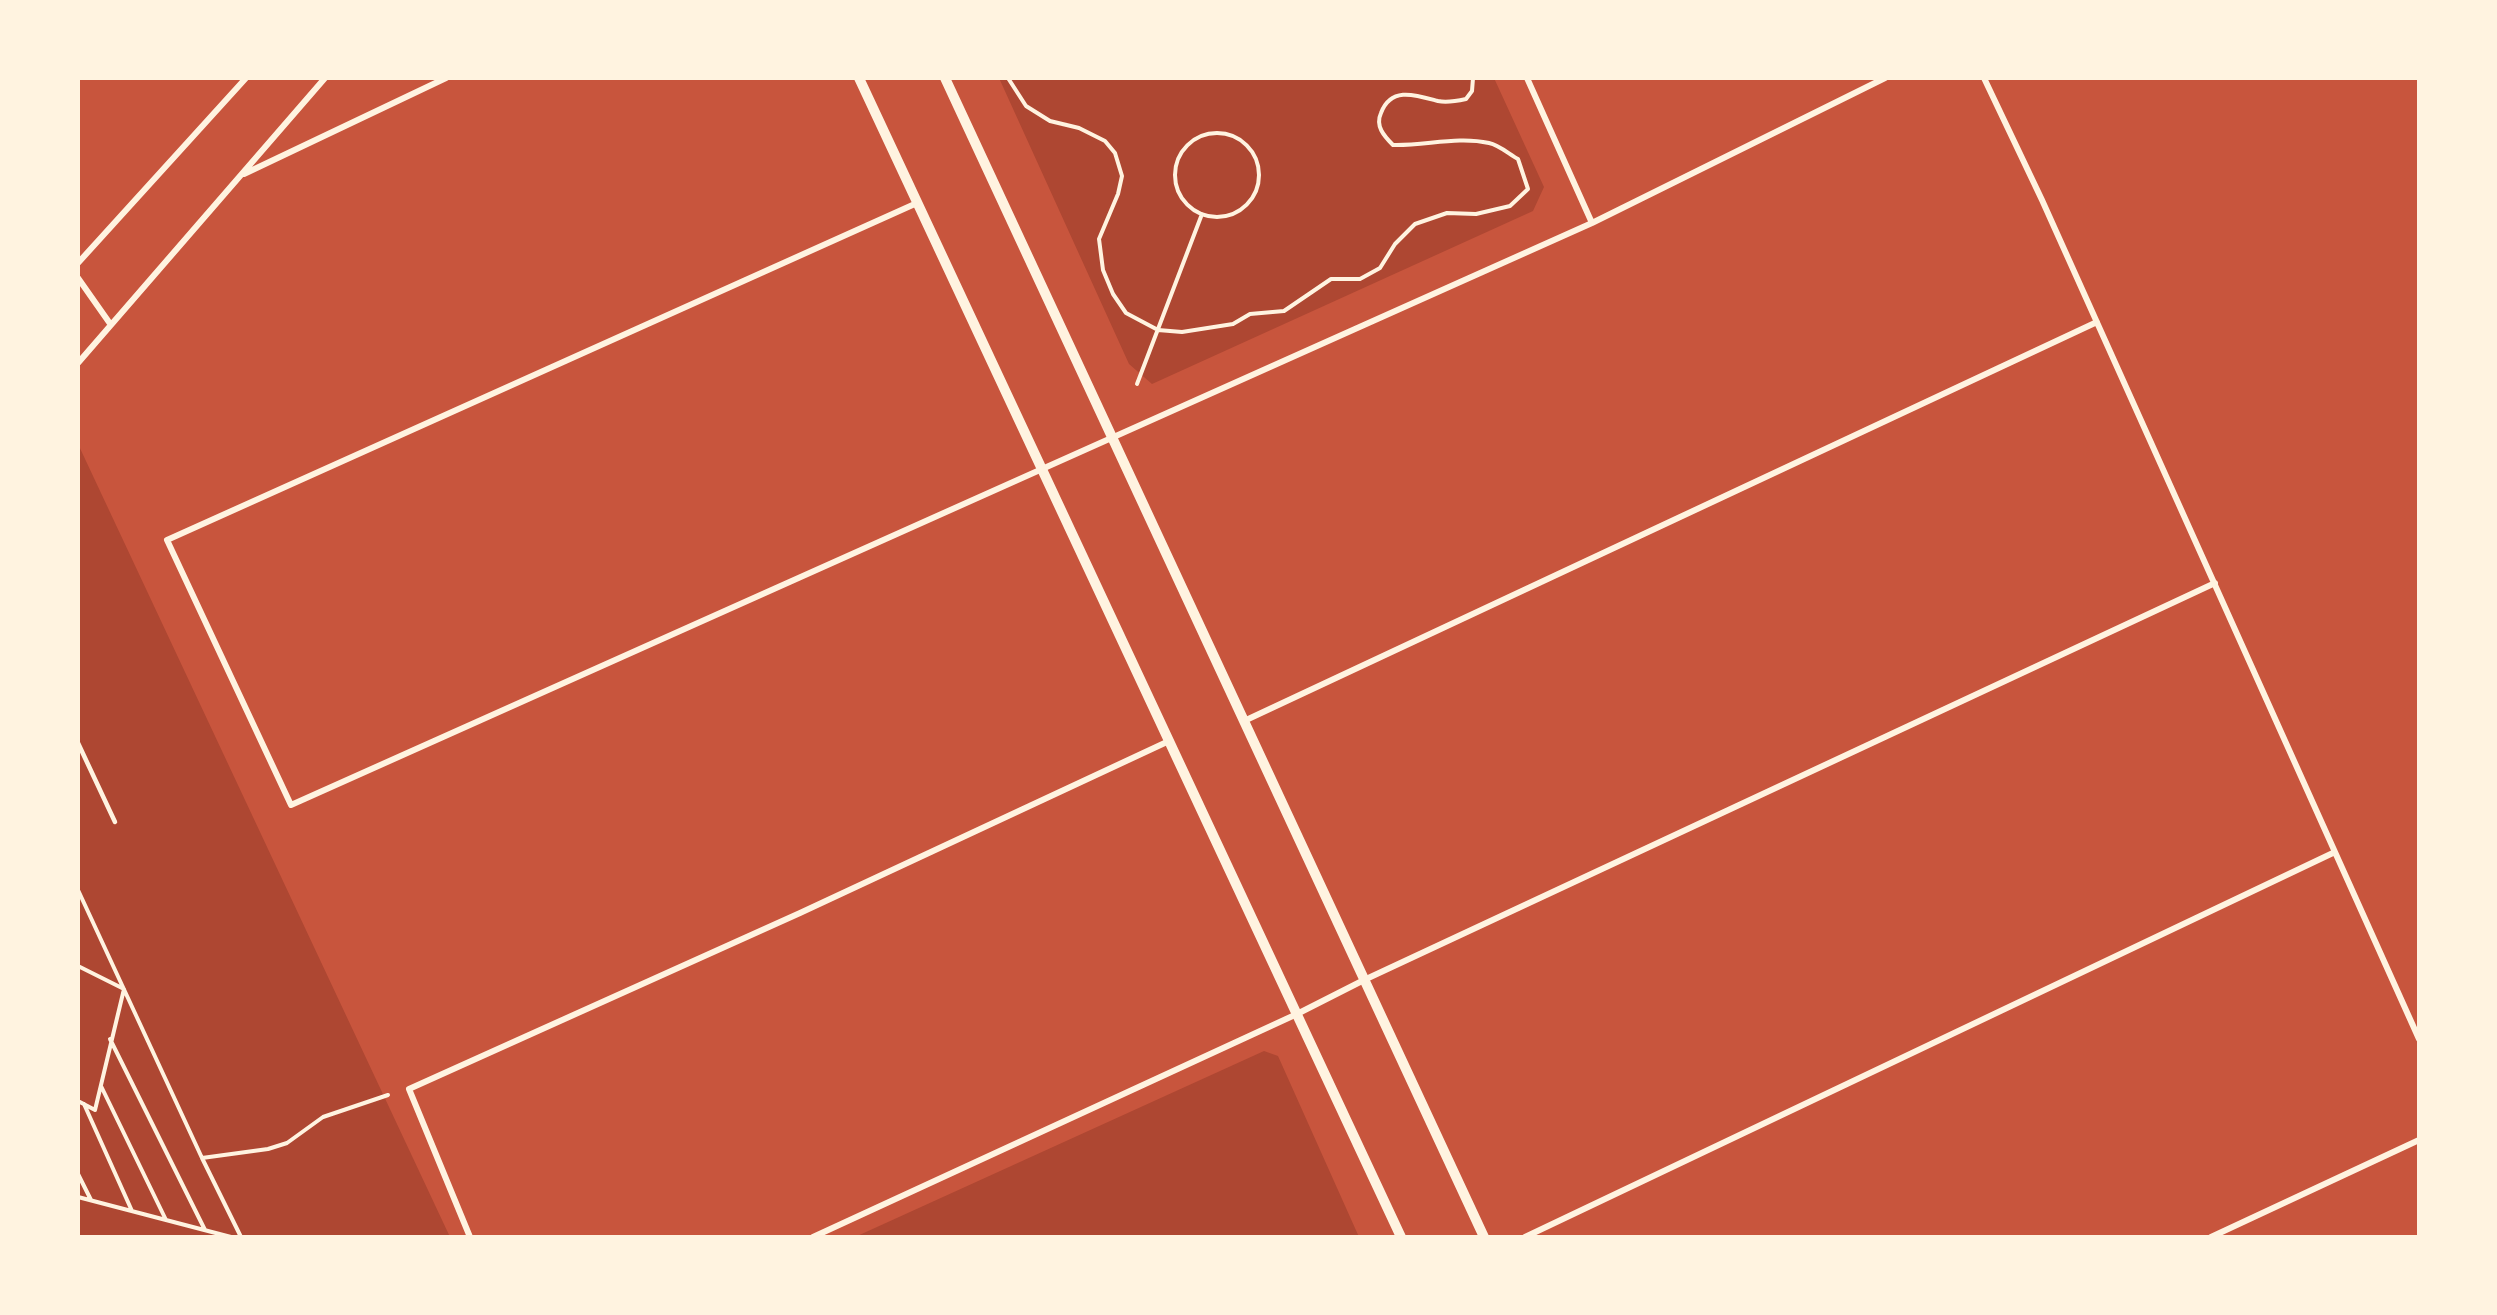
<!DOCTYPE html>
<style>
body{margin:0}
#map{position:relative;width:2497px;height:1315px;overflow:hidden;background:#c8553d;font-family:"Roboto Condensed",sans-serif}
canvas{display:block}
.frame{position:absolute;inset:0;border:80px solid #fff3e0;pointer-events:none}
</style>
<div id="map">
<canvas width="2497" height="1315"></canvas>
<div class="frame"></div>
</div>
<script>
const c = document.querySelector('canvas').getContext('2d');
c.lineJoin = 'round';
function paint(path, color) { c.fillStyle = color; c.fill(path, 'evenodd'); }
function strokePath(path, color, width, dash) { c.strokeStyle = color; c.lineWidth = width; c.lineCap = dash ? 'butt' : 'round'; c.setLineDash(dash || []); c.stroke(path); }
paint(new Path2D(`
 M999,78H1494L1544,187L1533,211L1152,384L1129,364Z
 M78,444L450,1237H78Z
 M1264,1051L1278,1056L1359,1237H855Z`), '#ae4732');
strokePath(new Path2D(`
 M1008,78L1026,106L1050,121L1079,128L1105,141L1115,153L1122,176L1118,194L1099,239L1103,270L1113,294L1126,313L1158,330L1182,332L1233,324L1250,314L1284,311L1331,279H1360L1380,268L1395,244L1415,224L1447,213L1476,214L1510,206L1528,189L1518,159C1509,154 1499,145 1489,143C1457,136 1425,146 1393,145C1384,136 1375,126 1381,113C1391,86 1416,95 1438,101C1447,103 1457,101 1466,99L1472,91L1473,78
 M1175 175a42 42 0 1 1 84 0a42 42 0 1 1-84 0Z
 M1137,384L1202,214
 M78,890L202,1158L241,1237
 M78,966L124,989L95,1110L78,1101
 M110,1039L205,1230
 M101,1086L166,1220
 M84,1104L132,1211
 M202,1158L268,1149L287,1143L323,1117L388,1095
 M78,1174L91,1200
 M78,1197L231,1237`), '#fff3e0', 4);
strokePath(new Path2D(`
 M78,743L115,822`), '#fff3e0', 4.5);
strokePath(new Path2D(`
 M1527,78L1592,223
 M1984,78L2042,200L2419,1039
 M244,174L446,78
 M917,203L167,540L291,805L1592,223L1885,78
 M78,263L246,78
 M78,278L111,325
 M78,363L325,78
 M1244,721L2097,322
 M470,1237L409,1089L800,913L1169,741
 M813,1237L1297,1014L1364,980L2215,583
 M1525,1237L2335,852
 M2211,1237L2419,1140`), '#fff3e0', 6);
strokePath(new Path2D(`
 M859,78L1401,1237
 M945,78L1484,1237`), '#fff3e0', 10);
</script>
